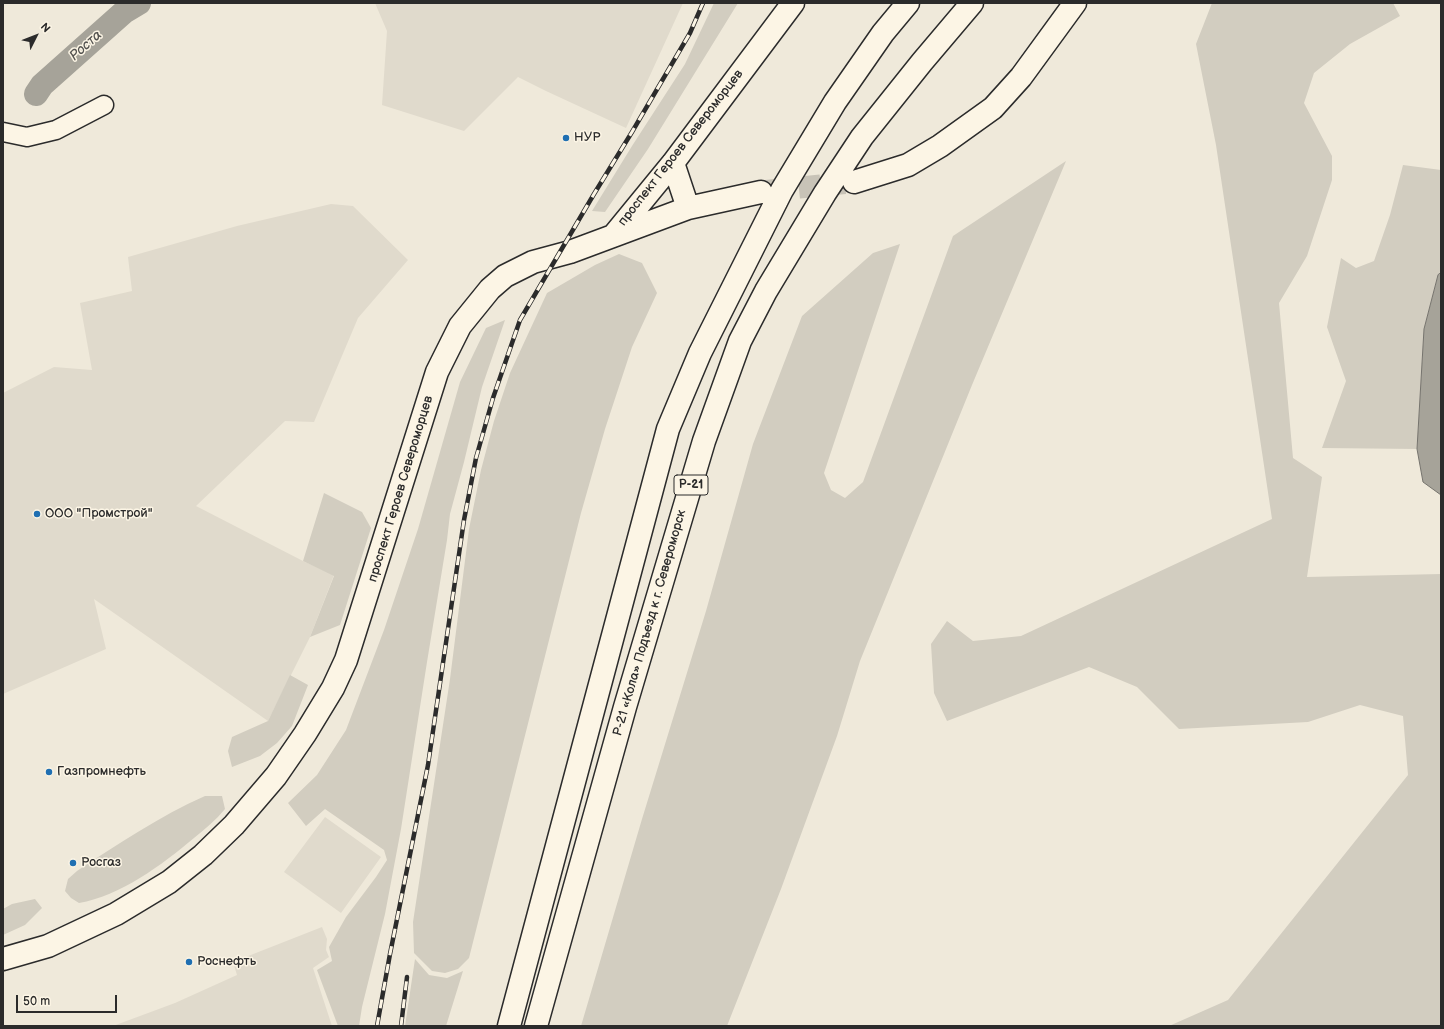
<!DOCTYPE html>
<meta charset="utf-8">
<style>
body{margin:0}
#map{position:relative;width:1444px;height:1029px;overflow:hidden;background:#efe9da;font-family:"Balsamiq Sans",sans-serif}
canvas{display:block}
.frame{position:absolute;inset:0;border:4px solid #2b2b2b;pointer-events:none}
.north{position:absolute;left:16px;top:16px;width:40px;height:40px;-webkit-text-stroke:3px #fcf5e5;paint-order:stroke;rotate:48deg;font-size:11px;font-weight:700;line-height:16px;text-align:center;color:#2b2b2b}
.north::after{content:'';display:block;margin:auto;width:14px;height:18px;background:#2b2b2b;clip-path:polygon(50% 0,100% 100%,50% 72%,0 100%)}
.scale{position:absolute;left:16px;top:995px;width:101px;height:18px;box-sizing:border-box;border:2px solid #2b2b2b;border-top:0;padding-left:5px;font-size:12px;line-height:14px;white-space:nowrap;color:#2b2b2b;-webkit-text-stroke:3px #fcf5e5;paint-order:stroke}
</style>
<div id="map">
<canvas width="1444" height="1029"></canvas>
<div class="frame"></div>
<div class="north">N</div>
<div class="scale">50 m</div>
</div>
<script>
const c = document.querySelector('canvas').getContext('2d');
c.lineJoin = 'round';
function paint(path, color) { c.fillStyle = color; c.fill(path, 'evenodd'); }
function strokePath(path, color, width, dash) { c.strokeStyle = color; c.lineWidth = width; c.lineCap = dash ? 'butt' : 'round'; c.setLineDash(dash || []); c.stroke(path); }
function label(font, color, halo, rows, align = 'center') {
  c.font = font + ' "Balsamiq Sans",sans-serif'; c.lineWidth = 3; c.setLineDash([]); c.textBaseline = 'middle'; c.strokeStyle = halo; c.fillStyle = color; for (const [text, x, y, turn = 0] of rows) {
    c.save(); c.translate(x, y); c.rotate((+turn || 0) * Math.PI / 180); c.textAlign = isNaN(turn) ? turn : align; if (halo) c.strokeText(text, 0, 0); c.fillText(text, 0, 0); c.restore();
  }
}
paint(new Path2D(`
 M375,3H683L626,128L546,91L518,77L464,131L382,105L387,31Z
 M331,204L353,206L408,260L358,318L314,422L285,421L196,506L303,561L334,575L310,637L268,721L94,599L106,649L3,694V393L54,367L92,370L80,303L132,291L128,257L237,226Z
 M325,817L381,857L341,913L284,872Z
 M322,927L327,939L326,950L329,957L313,968L332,1026H113L175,1003L237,975L233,962Z`), '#e0dacc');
paint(new Path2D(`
 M714,3H738L648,149L605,212L592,211L632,146L685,64Z
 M1212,3H1393L1400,16L1350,44L1314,73L1304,103L1332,156V180L1307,256L1279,303L1293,458L1322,477L1307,577L1441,574V1026H1169L1228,1000L1408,775L1403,716L1360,705L1308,722L1179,729L1137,687L1089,667L947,721L934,693L931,644L947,621L973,641L1021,636L1272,519L1216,145L1196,44Z
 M1066,161L972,385L860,661L837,736L781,889L727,1026H581L642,819L706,611L753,444L802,316L873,253L900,244L824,473L831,490L845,498L863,482L953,236Z
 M1403,165L1441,170V273L1438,275L1424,329L1417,449L1322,448L1346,381L1327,327L1341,258L1356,268L1374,261L1390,215Z
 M619,254L642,263L657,293L632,347L605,429L581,513L469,958L458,969L445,973L432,971L414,953L413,922L450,679L469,529L481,470L494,421L510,373L547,293L595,265Z
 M505,320L482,387L464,462L450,514L447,540L427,662L401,829L385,914L362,1007L359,1026H338L317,970L332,961L329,947L346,917L376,877L387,860L384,850L325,809L306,826L288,803L317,775L346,730L384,630L418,529L460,382L486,328Z
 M324,493L362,512L371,528L340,625L310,637L334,576L303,561Z
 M290,675L308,685L292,726L277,743L260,756L232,767L228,751L232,737L268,721Z
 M205,796H222L225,809C216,820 205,829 194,838C162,865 120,896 79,903L71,898L65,891L68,879L77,871C118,844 160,816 205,796Z
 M35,899L42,908L25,925L3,935V909L12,904Z
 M415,959L429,975L447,978L463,971L446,1026H405Z`), '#d2cdc0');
const water = new Path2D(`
 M1441,273V495L1423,482L1417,449L1424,329L1438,275Z`);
paint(water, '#a6a399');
strokePath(water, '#75736d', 1);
strokePath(new Path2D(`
 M36,94L42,85L124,12L139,3`), '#a6a399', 24);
strokePath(new Path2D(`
 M766,191L845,183`), '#c8c3b7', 22, [22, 11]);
const minor = new Path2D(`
 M3,132L27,137L56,130L104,105`);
const major = new Path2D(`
 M673,163L688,208
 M854,182L908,165L940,146L993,108L1021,77L1075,3
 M614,235L673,163L793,3
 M3,959L48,946L116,914L169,882L203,855L234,825L276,776L305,734L333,688L346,660L437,372L460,326L490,289L505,276L533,262L570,252L688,208L761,192
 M509,1026L668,429L700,353L782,190L835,102L883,33L908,3
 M536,1026L625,707L704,441L740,341L766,291L825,193L862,137L922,62L972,3`);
strokePath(minor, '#2b2b2b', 21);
strokePath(major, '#2b2b2b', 25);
strokePath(minor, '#fcf5e5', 18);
strokePath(major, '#fcf5e5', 22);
const rail = new Path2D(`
 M377,1026L390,954L428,765L464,520L476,458L493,398L520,320L594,194L632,132L690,33L703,3
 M401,1026L407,977`);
strokePath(rail, '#2b2b2b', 4.5);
strokePath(rail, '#fcf5e5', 3, [9]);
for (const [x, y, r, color] of [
 [566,138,4,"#1f6fb2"],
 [37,514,4,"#1f6fb2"],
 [49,772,4,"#1f6fb2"],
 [73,863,4,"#1f6fb2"],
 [189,962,4,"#1f6fb2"]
]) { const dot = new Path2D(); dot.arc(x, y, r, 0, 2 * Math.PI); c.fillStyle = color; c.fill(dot); strokePath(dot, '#fcf5e5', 1.5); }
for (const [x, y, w] of [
 [691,485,34]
]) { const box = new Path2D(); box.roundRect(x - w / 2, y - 10, w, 20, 3); c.fillStyle = '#fcf5e5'; c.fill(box); strokePath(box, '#2b2b2b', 1); }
label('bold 12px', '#2b2b2b', null, [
 ["Р-21",691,485]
]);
label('13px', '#2b2b2b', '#fcf5e5', [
 ["НУР",574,138],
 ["ООО \"Промстрой\"",45,514],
 ["Газпромнефть",57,772],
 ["Росгаз",81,863],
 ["Роснефть",197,962]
], 'left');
label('13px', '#2b2b2b', '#fcf5e5', [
 ["проспект Героев Североморцев",681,148,-52],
 ["проспект Героев Североморцев",401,489,-73],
 ["Р-21 «Кола» Подъезд к г. Североморск",650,623,-74]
]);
label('italic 14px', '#565552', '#fcf5e5', [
 ["Роста",86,46,-42]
]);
</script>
